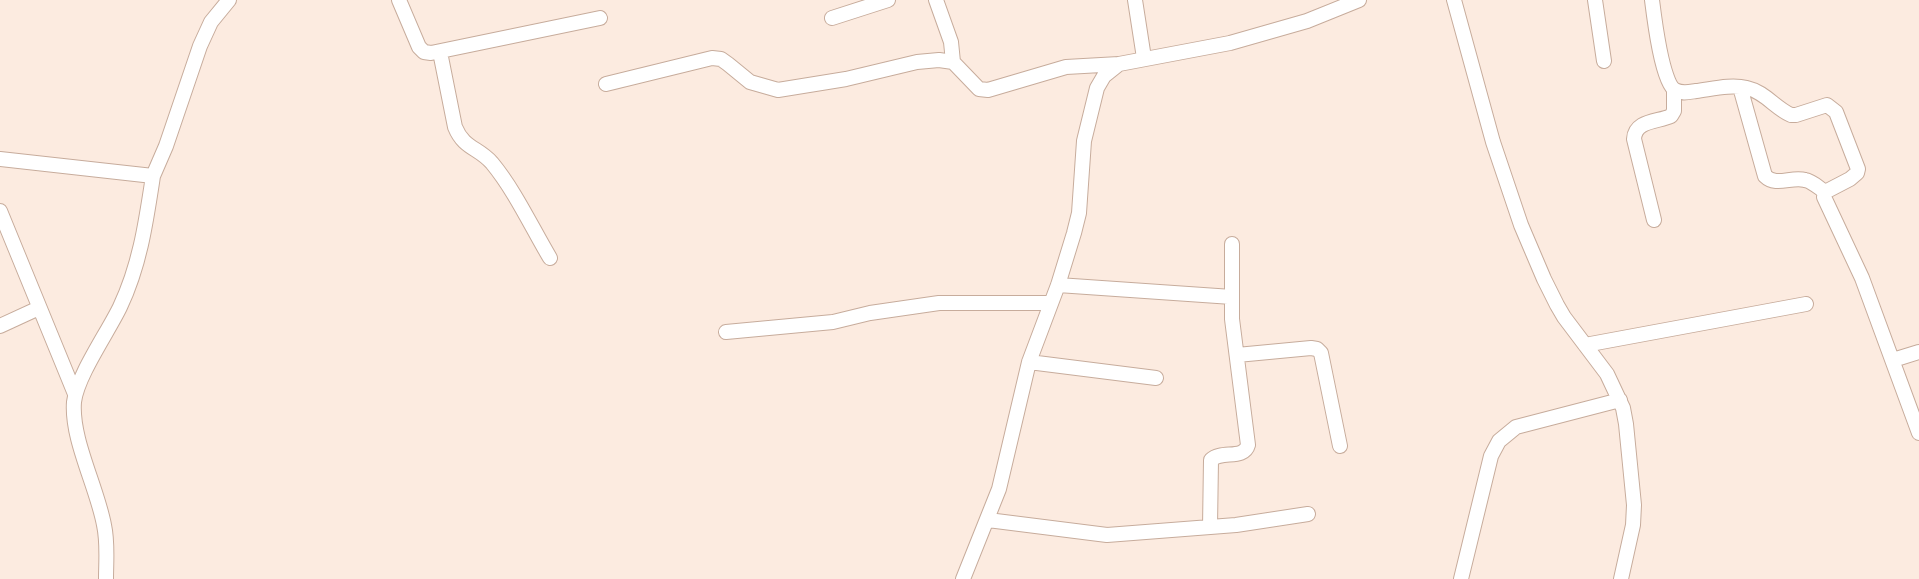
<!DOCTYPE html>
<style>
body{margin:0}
canvas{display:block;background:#fcebe0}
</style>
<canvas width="1919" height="579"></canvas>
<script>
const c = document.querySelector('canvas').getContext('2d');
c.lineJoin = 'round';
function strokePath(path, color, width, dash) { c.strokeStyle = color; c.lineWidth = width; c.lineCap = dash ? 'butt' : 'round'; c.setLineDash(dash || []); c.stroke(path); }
const minor = new Path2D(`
 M399,0L419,47L424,52L431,53L600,18
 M936,0L951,42L953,62
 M1135,0L1144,58
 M1454,0L1493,142L1521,225L1544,279L1557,305L1564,317L1607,374L1623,408L1626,424L1634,505L1633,525L1621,579
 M1595,0L1604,61
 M1652,0C1654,16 1662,83 1675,90C1682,94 1689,92 1696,91C1712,89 1731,84 1747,88C1765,92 1775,108 1791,115H1796L1827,105L1836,112L1858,169L1857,173L1850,179L1825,192L1824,197L1862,278L1919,433
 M832,18L888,0
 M440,52L455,127C464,149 478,147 492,163C515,191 531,226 550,258
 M606,84L712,58L721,59L728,64L750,82L778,90L846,79L917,62L939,60L953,62L979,89L988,90L1066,67L1119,64
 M1740,87L1765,176C1776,187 1792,176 1805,180C1812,181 1819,188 1825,192
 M0,159L153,176L166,146L200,46L211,22L229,0
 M0,211L75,394
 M1654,220L1634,139C1635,120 1658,122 1671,116L1674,111V90
 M1058,285L1232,297
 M0,326L39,308
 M726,332L833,322L870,313L939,303H1051
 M1585,345L1806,304
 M1237,355L1311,348L1317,349L1321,353L1340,446
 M1893,360L1919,352
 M1029,362L1156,378
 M988,520L1107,535L1236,525L1308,514
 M1210,527L1211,460C1221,450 1244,460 1248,445L1232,319V244
 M106,579C106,561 108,543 104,525C97,487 71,439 74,402C77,376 108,332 120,307C140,265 146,222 153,176
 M963,579L999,489L1029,362L1058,285L1074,233L1079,213L1084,141L1097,88L1104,76L1119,64L1230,43L1307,21L1359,0
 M1461,579L1491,456L1499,441L1516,427L1620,400`);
strokePath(minor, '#c7ac9c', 16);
strokePath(minor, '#fff', 14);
</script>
